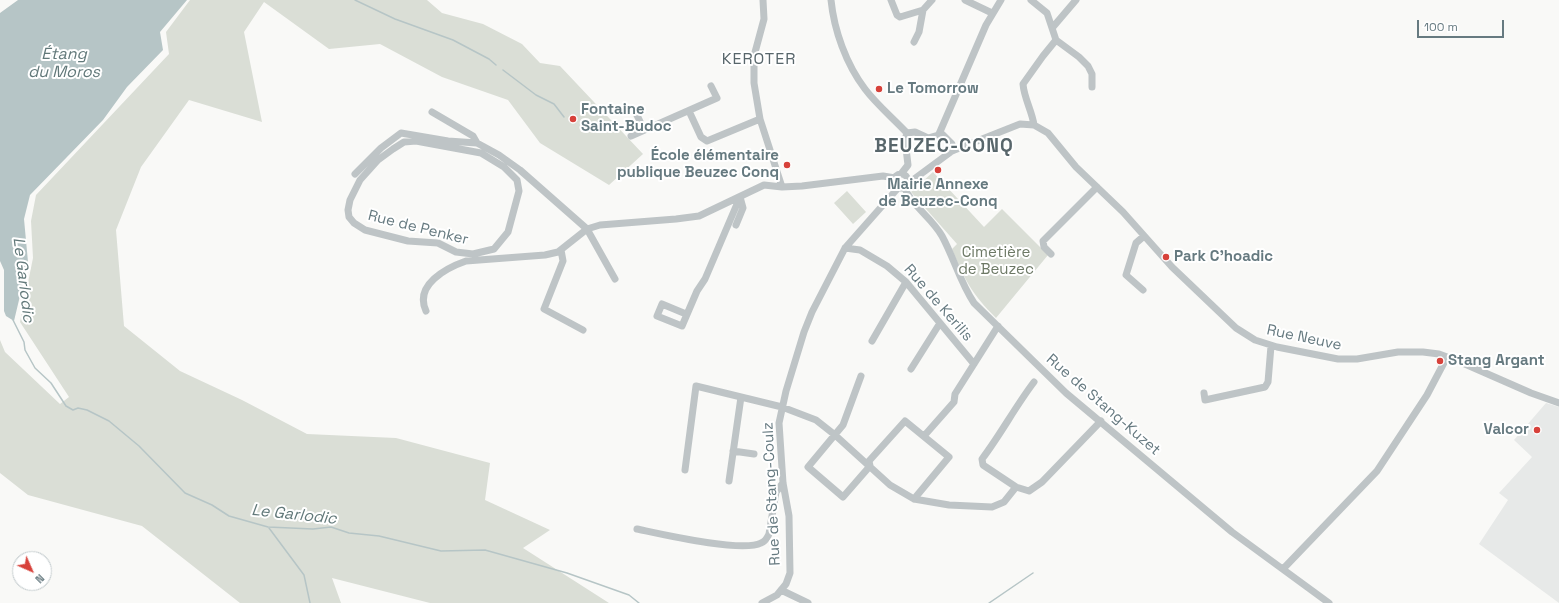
<!DOCTYPE html>
<meta charset="utf-8">
<style>
body{margin:0}
#map{position:relative;width:1559px;height:603px;overflow:hidden;background:#f9f9f7;font-family:"Space Grotesk",sans-serif}
canvas{display:block}
.north{position:absolute;left:12px;top:551px;width:40px;height:40px;box-sizing:border-box;background:#fff;border:1px solid #c2cacc;border-radius:50%;rotate:135deg;font-size:11px;font-weight:700;line-height:16px;text-align:center;color:#667a80}
.north::after{content:'';display:block;margin:auto;width:14px;height:18px;background:#d7413a;clip-path:polygon(50% 0,100% 100%,50% 72%,0 100%)}
.scale{position:absolute;left:1417px;top:20px;width:87px;height:18px;box-sizing:border-box;border:2px solid #667a80;border-top:0;padding-left:5px;font-size:12px;line-height:14px;white-space:nowrap;color:#667a80;-webkit-text-stroke:3px #fff;paint-order:stroke}
</style>
<div id="map">
<canvas width="1559" height="603"></canvas>
<div class="north">N</div>
<div class="scale">100 m</div>
</div>
<script>
const c = document.querySelector('canvas').getContext('2d');
c.lineJoin = 'round';
function paint(path, color) { c.fillStyle = color; c.fill(path, 'evenodd'); }
function strokePath(path, color, width, dash) { c.strokeStyle = color; c.lineWidth = width; c.lineCap = dash ? 'butt' : 'round'; c.setLineDash(dash || []); c.stroke(path); }
function label(font, color, halo, rows, align = 'center') {
  c.font = font + ' "Space Grotesk",sans-serif'; c.lineWidth = 4; c.setLineDash([]); c.textBaseline = 'middle'; c.strokeStyle = halo; c.fillStyle = color; for (const [text, x, y, turn = 0] of rows) {
    c.save(); c.translate(x, y); c.rotate((+turn || 0) * Math.PI / 180); c.textAlign = isNaN(turn) ? turn : align; if (halo) c.strokeText(text, 0, 0); c.fillText(text, 0, 0); c.restore();
  }
}
paint(new Path2D(`
 M1546,403L1559,407V603L1479,544L1508,500L1499,493L1532,457L1514,440Z`), '#e7e9e8');
paint(new Path2D(`
 M190,0H427L442,13L483,24L522,44L540,63L560,66L643,154L609,185L540,143L508,100L442,77L380,44L329,49L264,2L244,32L262,122L189,100L141,167L116,230L124,326L180,371L242,400L307,434L396,438L490,463L485,500L550,530L523,548L609,603H430L332,578L341,603H240L142,526L28,495L0,473V340L5,352L60,404L69,397L20,322L33,258L31,221L36,195L169,54L166,32Z
 M933,172L984,227L1002,209L1048,255L996,318C972,294 965,281 952,249L957,244L911,192Z
 M847,191L866,212L853,224L834,203Z`), '#daded6');
paint(new Path2D(`
 M18,0H187L160,32L163,50L127,87L103,120L30,195L24,219L28,262L14,321L6,316L4,311V270L0,261V13Z`), '#b6c5c6');
strokePath(new Path2D(`
 M355,0L395,19L453,40L489,59L496,65
 M503,70L536,95L554,104L564,117
 M13,320L24,342L25,350L35,368L51,383L66,406L73,410L78,408L87,410L109,421L139,446L185,493L212,505L229,516L268,527L313,529L331,527L349,533L379,536L441,551L485,550L567,573L629,595L639,603
 M269,528L304,575L310,603
 M989,603L1033,573`), '#b6c5c6', 1.5);
strokePath(new Path2D(`
 M763,0L764,19L754,56V83L760,119L782,187
 M831,0C834,30 846,64 865,89C877,105 893,118 907,133
 M891,0L897,15L900,17L923,10L932,0
 M965,0L992,13
 M1031,0L1047,13L1056,40L1079,57L1088,66L1092,74V87
 M1053,27L1076,0
 M914,42L919,32L923,10
 M635,111L644,130
 M689,111L701,137L707,141L760,119
 M432,112L473,136L477,143
 M1034,125C1032,111 1024,98 1023,84L1043,56L1056,40
 M907,133L915,132L928,138L942,134L952,144V151
 M939,134L986,25L1001,0
 M631,136L717,98L711,86
 M416,141L481,153L504,167L517,180L519,191L508,232L494,249L473,254L456,252L438,243L408,241L365,230L354,223L349,217L348,210L350,200L360,180L378,160L393,149L404,142Z
 M355,174L381,148L401,133L448,141L477,143L499,155L520,170L587,229L615,279
 M901,174L908,165L905,140L907,133
 M894 181a7 7 0 1 1 14 0a7 7 0 1 1-14 0Z
 M906,185L952,151L1020,124L1034,125L1048,133L1076,167L1123,212L1172,267L1236,328L1255,340L1277,347L1338,359H1357L1398,352H1423L1439,354L1458,361L1531,393L1559,403
 M904,187C912,206 932,218 942,236C954,258 960,282 974,303L1066,393L1232,532L1329,603
 M736,225L743,208L740,197
 M845,248L860,250L887,266L906,282L974,364
 M561,250L563,261L544,309L583,330
 M1051,254L1044,247L1043,241L1097,187
 M1143,290L1126,275L1136,243L1144,236
 M426,311C414,285 446,268 466,261L545,255L558,252L587,229L600,225L676,219L699,216L764,185L782,187L802,186L883,176L895,178
 M686,314L662,304L657,316L682,326L697,291L705,279L740,197
 M872,341L906,282
 M911,369L940,323
 M861,376L843,425L808,467L843,497L870,466L869,461L905,421L949,457L914,499
 M1034,382C1015,407 1001,434 982,459L983,465L1016,487L1029,491L1042,482L1101,421
 M1204,393L1205,400L1265,387L1268,382L1271,346
 M924,436L954,402L955,394L998,326
 M733,451L754,454
 M685,470L696,386L782,407L816,420L835,435L890,485L914,499L949,505L992,507L1004,502L1016,487
 M729,481L741,397
 M637,529C661,534 742,553 761,543C766,541 767,538 769,534L776,492L783,483
 M1283,569L1377,471L1427,395L1447,357
 M781,590L808,603
 M762,603L777,595L786,584L790,573L789,516L783,483L779,423L786,391L804,332L812,312L845,248L898,188`), '#bec4c6', 7);
for (const [x, y, r, color] of [
 [879,89,4,"#d7413a"],
 [573,119,4,"#d7413a"],
 [787,165,4,"#d7413a"],
 [938,170,4,"#d7413a"],
 [1166,257,4,"#d7413a"],
 [1440,361,4,"#d7413a"],
 [1537,430,4,"#d7413a"]
]) { const dot = new Path2D(); dot.arc(x, y, r, 0, 2 * Math.PI); c.fillStyle = color; c.fill(dot); strokePath(dot, '#fff', 1.5); }
label('bold 15px', '#667a80', '#fff', [
 ["Le Tomorrow",887,89],
 ["Fontaine",581,110],
 ["Saint-Budoc",581,127],
 ["École élémentaire",779,156,"right"],
 ["publique Beuzec Conq",779,173,"right"],
 ["Mairie Annexe",938,185,"center"],
 ["de Beuzec-Conq",938,202,"center"],
 ["Park C'hoadic",1174,257],
 ["Stang Argant",1448,361],
 ["Valcor",1529,430,"right"]
], 'left');
label('15px', '#667a80', '#fff', [
 ["Rue de Penker",418,228,14],
 ["Rue de Kerilis",938,303,49],
 ["Rue Neuve",1304,338,12],
 ["Rue de Stang-Kuzet",1103,405,41],
 ["Rue de Stang-Coulz",772,494,-93]
]);
label('15px', '#6c7865', '#fff', [
 ["Cimetière",996,253],
 ["de Beuzec",996,270]
]);
label('italic 16px', '#617879', '#fff', [
 ["Étang",64,55],
 ["du Moros",64,73],
 ["Le Garlodic",23,280,83],
 ["Le Garlodic",294,515,6]
]);
c.letterSpacing = '1px';
label('16px', '#58666b', '#fff', [
 ["KEROTER",759,60]
]);
c.letterSpacing = '0px';
c.letterSpacing = '1px';
label('bold 19px', '#58666b', '#fff', [
 ["BEUZEC-CONQ",944,147]
]);
c.letterSpacing = '0px';
</script>
